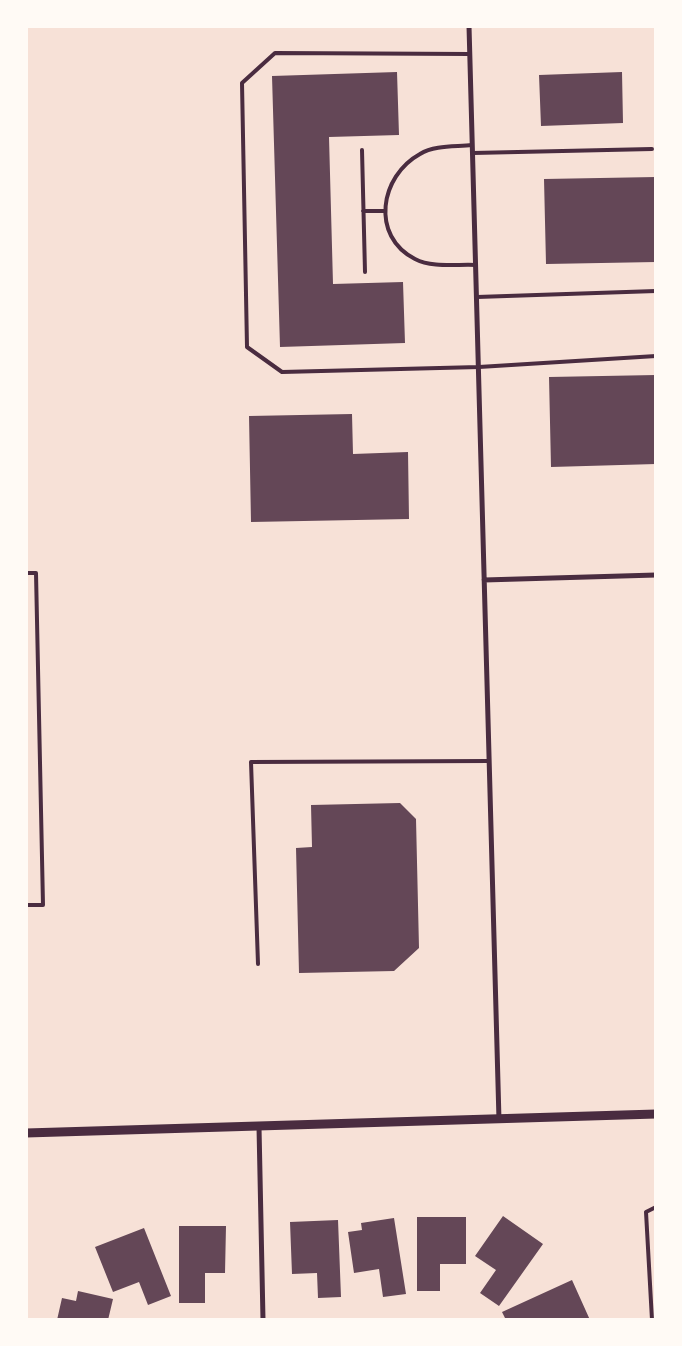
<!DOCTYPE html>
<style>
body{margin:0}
#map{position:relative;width:682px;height:1346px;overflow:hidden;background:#f7e1d7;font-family:Manrope,sans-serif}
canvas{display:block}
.frame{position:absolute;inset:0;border:28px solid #fffaf5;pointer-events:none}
</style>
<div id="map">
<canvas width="682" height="1346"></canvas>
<div class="frame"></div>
</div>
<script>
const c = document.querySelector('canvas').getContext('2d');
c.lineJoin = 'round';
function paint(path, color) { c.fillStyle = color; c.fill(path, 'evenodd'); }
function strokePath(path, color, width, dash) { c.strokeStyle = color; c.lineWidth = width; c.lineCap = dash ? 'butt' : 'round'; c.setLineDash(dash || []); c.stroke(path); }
paint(new Path2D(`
 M397,72L399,135L329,137L333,284L403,282L405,343L280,347L272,76Z
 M622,72L623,123L541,126L539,75Z
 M656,177V262L546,264L544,179Z
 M656,375V464L551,467L549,377Z
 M352,414L353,454L408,452L409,519L251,522L249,416Z
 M400,803L416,819L419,948L394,971L299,973L296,848L312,847L311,805Z
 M503,1216L543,1244L499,1306L480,1293L496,1270L475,1256Z
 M417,1217H466V1264H440V1291H417Z
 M394,1218L406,1294L383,1297L379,1269L354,1273L348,1232L362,1230L361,1223Z
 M338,1220L341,1297L318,1298L317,1273L292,1274L290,1222Z
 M179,1226H226L225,1273H205V1303H179Z
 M144,1228L171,1296L148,1305L139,1282L113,1292L95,1247Z
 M572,1280L590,1320H506L502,1312Z
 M78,1291L113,1299L108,1320H57L62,1298L76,1301Z`), '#644757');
strokePath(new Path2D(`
 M470,54L275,53L242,83L247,347L282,372L479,367L656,356
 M472,145C456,147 435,145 420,154C380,176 370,236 415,259C432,268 457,264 476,265
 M362,150L365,272
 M473,153L652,149
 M363,211H385
 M477,297L656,291
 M26,573H36L43,905H26
 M258,964L251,762L489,761
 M652,1320L646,1212L656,1207`), '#4a2c40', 4);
strokePath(new Path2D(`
 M469,26L499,1120
 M484,580L656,575
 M259,1127L263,1320`), '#4a2c40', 5);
strokePath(new Path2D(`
 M26,1133L656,1114`), '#4a2c40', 9);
</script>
